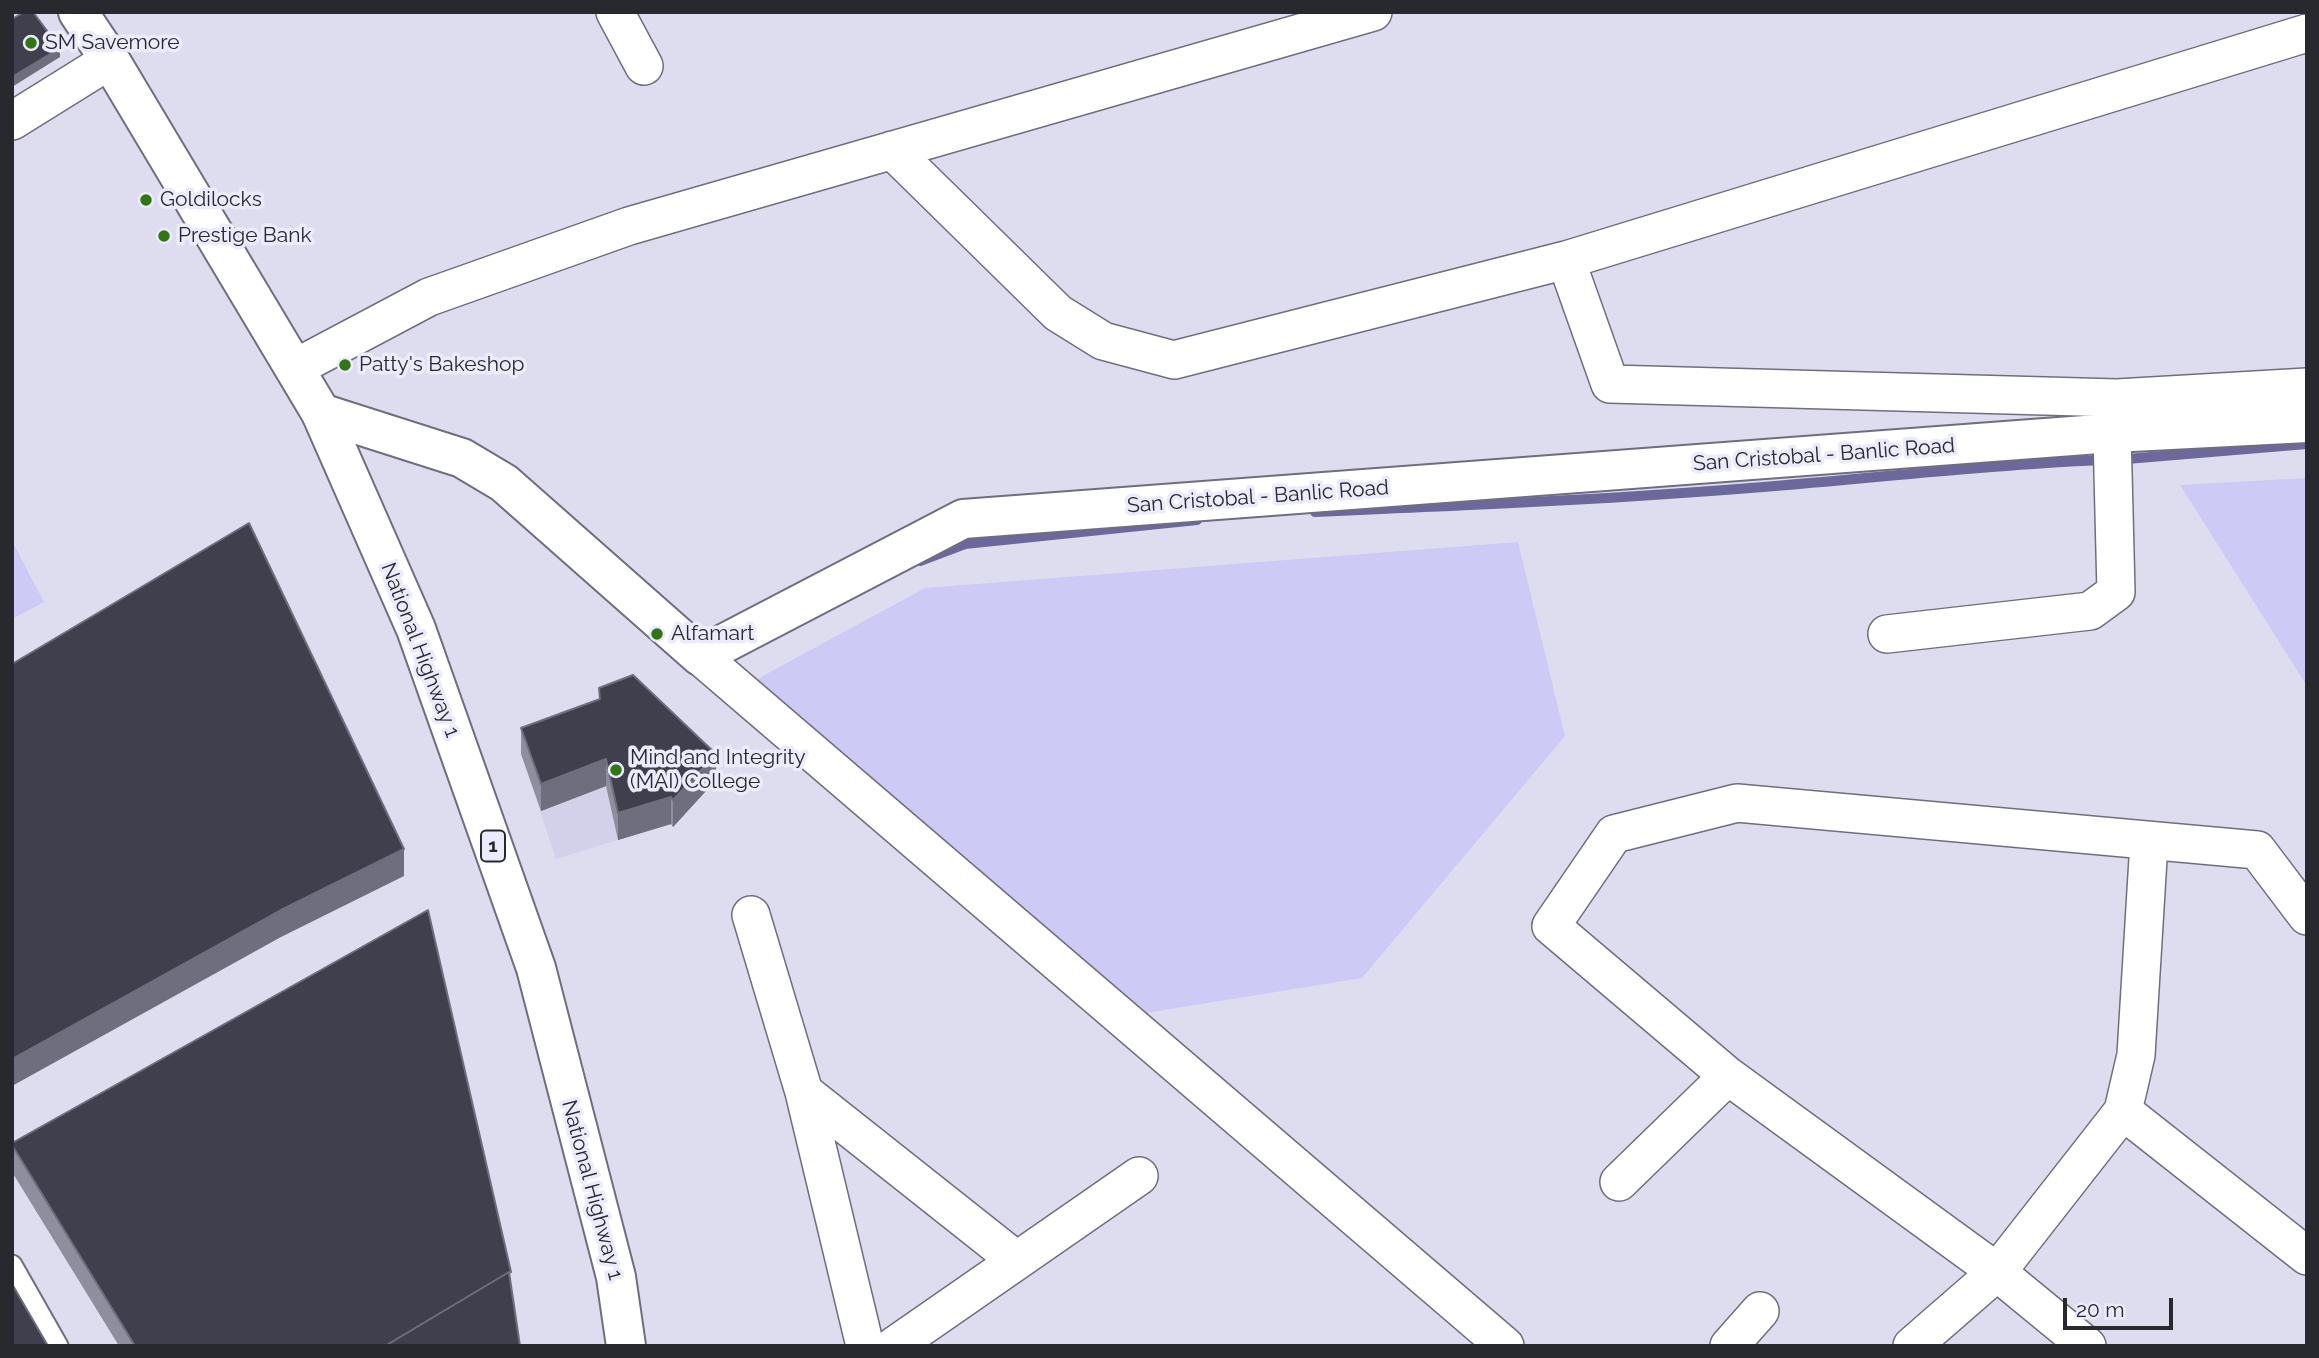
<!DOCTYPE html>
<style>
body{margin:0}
#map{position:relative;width:2319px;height:1358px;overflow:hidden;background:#deddef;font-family:Raleway,sans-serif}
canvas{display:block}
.frame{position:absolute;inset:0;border:14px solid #28282f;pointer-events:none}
.scale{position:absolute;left:2063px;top:1298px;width:110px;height:32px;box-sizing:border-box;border:4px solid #28282f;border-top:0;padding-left:9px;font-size:21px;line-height:24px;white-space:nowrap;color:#28282f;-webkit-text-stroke:5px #ecebfd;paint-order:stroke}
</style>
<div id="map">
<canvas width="2319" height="1358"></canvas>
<div class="frame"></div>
<div class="scale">20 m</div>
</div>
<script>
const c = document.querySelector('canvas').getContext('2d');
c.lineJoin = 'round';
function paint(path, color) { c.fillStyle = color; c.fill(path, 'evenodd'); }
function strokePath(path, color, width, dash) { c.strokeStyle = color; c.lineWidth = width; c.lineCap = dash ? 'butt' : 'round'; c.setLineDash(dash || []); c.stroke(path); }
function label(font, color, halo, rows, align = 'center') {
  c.font = font + ' Raleway,sans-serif'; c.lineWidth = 7; c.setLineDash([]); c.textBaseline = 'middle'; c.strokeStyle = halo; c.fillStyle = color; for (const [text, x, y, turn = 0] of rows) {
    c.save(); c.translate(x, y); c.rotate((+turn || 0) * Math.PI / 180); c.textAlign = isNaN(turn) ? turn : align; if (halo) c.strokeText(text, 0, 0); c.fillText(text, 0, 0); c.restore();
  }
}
paint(new Path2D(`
 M633,702L716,780L673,827L670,824L556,859L521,754L600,726Z`), '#d2d1e9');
paint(new Path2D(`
 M2307,478V686L2180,485Z
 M12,541L44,602L12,619Z
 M1518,542L1565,736L1362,978L1121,1017L746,685L925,588Z`), '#cdcaf5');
strokePath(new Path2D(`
 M2127,459L2307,444
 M1315,512C1456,506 1597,500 1738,489C1859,480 1980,465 2102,460
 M920,561L965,544L1197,520`), '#6d689c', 10);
const lane = new Path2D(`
 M12,1265L58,1346`);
const street = new Path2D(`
 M615,12L644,66
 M12,121L110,60
 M892,150L1058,313L1103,341L1174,360L1566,260L2307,33
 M1566,260L1610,384L2117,398L2307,387
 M295,368L429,297L629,226L1373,12
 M1887,634L2090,611L2116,592L2112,433
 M700,656L1505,1346
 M751,915L804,1092L865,1346
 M804,1092L1016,1260
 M2123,1111L2307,1256
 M1619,1182L1728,1076
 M894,1346L1139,1176
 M1729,1346L1760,1311
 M1912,1346L1997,1272L2123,1111L2136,1055L2149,842
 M2087,1346L1997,1272L1728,1076L1551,926L1614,834L1737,803L2257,850L2307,916`);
const secondary = new Path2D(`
 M321,413L462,458L504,483L700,656L963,519L2112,433L2307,423`);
const highway = new Path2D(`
 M78,12L110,60L321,413L416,629L536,968L616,1277L626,1346`);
strokePath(lane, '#6f6e7e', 23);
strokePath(street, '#6f6e7e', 40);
strokePath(secondary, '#6f6e7e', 42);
strokePath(highway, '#6f6e7e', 42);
strokePath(lane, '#fff', 19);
strokePath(street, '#fff', 37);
strokePath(secondary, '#fff', 38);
strokePath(highway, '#fff', 38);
paint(new Path2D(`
 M599,688L716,780L673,827L671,824L618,840L606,786L541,811L521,754V728L599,700Z
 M12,1143L511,1287L520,1346H119L12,1172Z`), '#8f8e9e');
paint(new Path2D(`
 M60,48V57L12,87V77Z
 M716,754V780L673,827V800Z
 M606,759V786L541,811V784Z
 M671,797V824L618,840V813Z
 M404,849V876L281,937L12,1086V1059L281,910Z`), '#6f6e7e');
const building = new Path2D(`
 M24,12H33L60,48L12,77V19Z
 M249,523L404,849L281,910L12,1059V664Z
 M633,675L716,754L673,800L671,797L618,813L606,759L541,784L521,728L600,699L599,688Z
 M428,910L511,1272L509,1273V1272L385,1346H135L12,1145V1143Z
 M509,1272L520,1346H385Z
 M12,1284L48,1346H12Z`);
paint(building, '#403f4d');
strokePath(building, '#6f6e7e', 2);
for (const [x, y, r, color] of [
 [31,43,7,"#327514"],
 [146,200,7,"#327514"],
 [164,236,7,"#327514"],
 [345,365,7,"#327514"],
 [657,634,7,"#327514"],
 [616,770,7,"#327514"]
]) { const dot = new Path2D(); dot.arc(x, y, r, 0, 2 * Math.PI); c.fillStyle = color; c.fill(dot); strokePath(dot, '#ecebfd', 2.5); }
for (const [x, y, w] of [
 [493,846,24]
]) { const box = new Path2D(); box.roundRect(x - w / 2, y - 15.5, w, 31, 5); c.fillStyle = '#ecebfd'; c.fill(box); strokePath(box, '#28282f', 2); }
label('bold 19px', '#28282f', null, [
 ["1",493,846]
]);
label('21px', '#28282f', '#ecebfd', [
 ["SM Savemore",45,43],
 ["Goldilocks",160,200],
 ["Prestige Bank",178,236],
 ["Patty's Bakeshop",359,365],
 ["Alfamart",671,634],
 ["Mind and Integrity",630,758],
 ["(MAI) College",630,782]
], 'left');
label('21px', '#28282f', '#ecebfd', [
 ["San Cristobal - Banlic Road",1824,455,-4],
 ["San Cristobal - Banlic Road",1258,497,-4],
 ["National Highway 1",420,650,69],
 ["National Highway 1",592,1190,75]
]);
</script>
